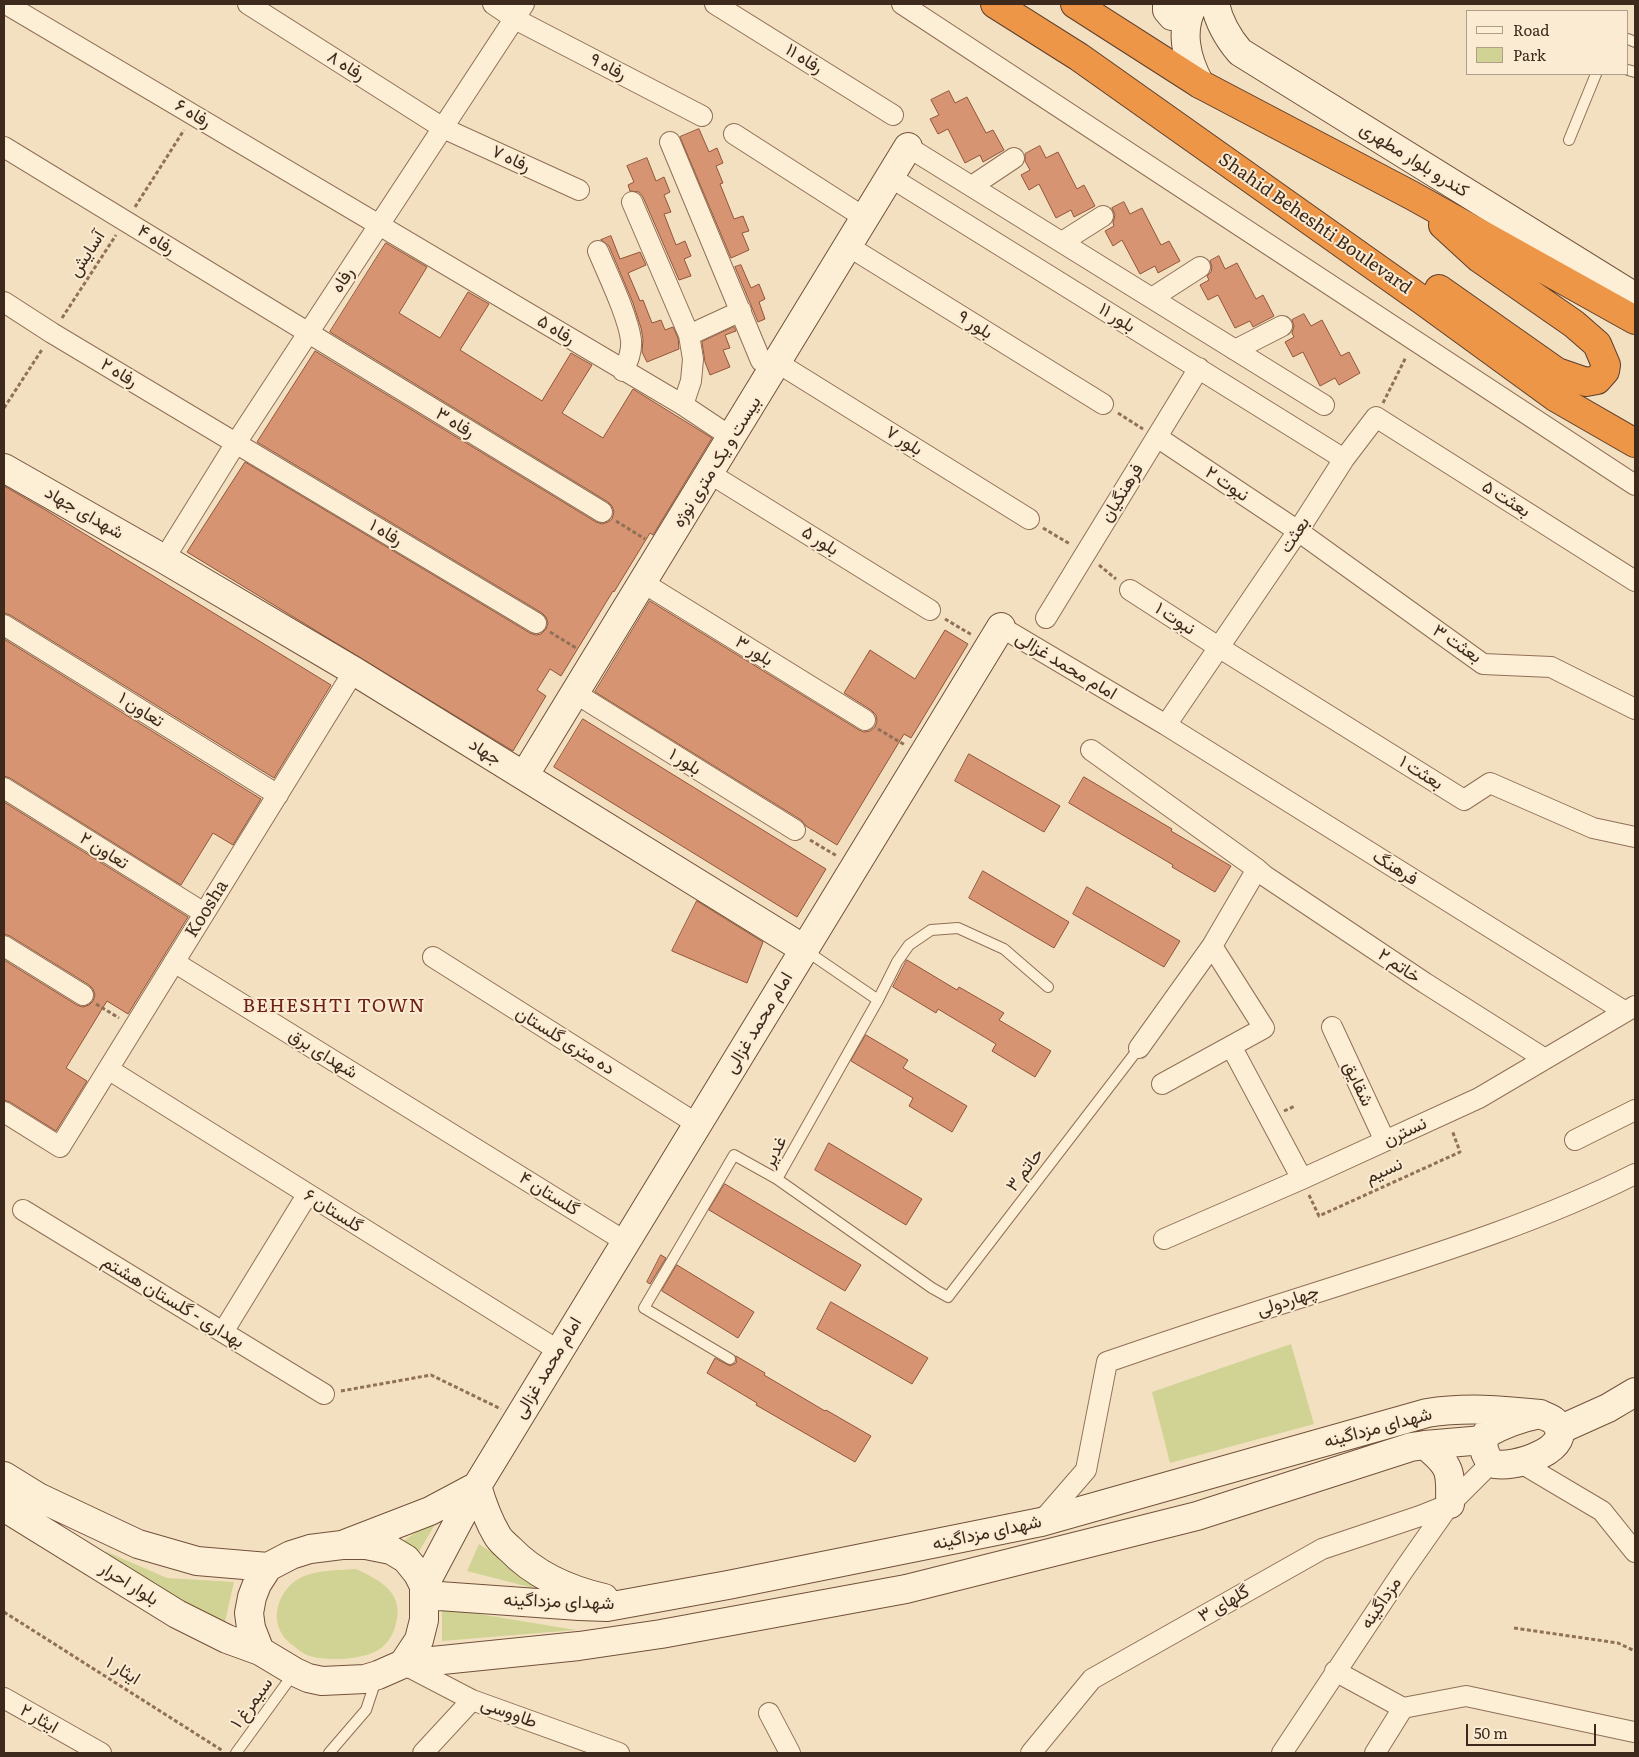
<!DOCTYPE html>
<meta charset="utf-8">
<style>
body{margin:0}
#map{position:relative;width:1639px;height:1757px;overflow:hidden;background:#f3e0c1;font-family:Literata,serif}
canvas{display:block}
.frame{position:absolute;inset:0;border:5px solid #3e2a1c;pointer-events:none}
.legend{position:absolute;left:1466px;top:10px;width:162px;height:65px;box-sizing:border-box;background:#faebd2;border:1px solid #af9e89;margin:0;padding:6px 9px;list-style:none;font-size:15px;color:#3e2a1c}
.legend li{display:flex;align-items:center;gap:10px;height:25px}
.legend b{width:25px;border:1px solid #af9e89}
.scale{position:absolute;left:1466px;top:1724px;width:130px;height:22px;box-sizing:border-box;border:2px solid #3e2a1c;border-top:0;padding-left:6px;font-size:15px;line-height:18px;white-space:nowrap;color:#3e2a1c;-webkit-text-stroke:4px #faebd2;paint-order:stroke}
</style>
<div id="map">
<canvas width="1639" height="1757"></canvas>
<div class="frame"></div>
<ul class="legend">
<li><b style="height:6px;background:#fdeed6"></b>Road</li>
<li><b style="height:14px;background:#d1d394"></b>Park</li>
</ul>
<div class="scale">50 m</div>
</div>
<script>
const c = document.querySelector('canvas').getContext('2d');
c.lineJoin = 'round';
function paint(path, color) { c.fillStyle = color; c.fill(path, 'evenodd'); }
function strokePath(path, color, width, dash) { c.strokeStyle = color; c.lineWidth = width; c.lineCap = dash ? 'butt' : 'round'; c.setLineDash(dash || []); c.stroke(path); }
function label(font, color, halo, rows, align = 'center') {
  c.font = font + ' Literata,Vazirmatn,serif'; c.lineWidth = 4; c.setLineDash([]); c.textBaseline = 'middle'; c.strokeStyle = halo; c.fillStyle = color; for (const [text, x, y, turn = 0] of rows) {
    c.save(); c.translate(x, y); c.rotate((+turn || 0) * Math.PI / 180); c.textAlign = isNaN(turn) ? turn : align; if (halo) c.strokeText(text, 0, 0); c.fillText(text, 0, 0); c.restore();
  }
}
paint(new Path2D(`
 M1291,1344L1314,1424L1170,1463L1152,1392Z
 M440,1516L417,1555L402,1542Z
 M479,1544L552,1593L467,1571Z
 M105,1551L167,1578L234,1582L225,1622L184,1606L127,1571Z
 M356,1569C382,1581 406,1594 395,1627C393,1635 387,1644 380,1649C363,1660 326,1662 307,1655C301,1653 296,1647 291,1644C265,1623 278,1585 307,1575C323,1570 340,1570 356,1569Z
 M442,1608L576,1630L442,1641Z`), '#d1d394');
const building = new Path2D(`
 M949,91L955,103L967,97L986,133L993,130L1004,150L983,162L980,155L965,163L948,129L938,134L930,119L939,115L931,100Z
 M699,129L709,152L717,148L723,163L716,166L723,183L720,184L734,219L743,216L749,231L742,233L749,250L731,258L680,137Z
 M1040,146L1046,158L1058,152L1077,189L1084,185L1095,206L1074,217L1071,210L1056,218L1039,184L1029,190L1021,175L1030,170L1025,161V154Z
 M647,158L656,181L664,177L670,192L664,195L671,212L664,214L676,245L685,241L691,256L684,259L691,276L679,280L643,197L639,192L630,191L628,185L634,182L627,166Z
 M1124,202L1130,214L1142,208L1161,245L1169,241L1180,261L1158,273L1155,266L1140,274L1122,240L1113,246L1105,231L1114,226L1113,223L1115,215L1112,208Z
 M611,236L620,259L640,252L646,265L628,273L640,301L643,300L652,323L661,320L665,330L673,327L678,338L679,349L647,362L642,352L643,339L641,328L633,303L609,246L601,240Z
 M386,243L427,267L399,313L440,338L468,292L489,304L460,350L542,401L571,353L592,365L562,413L603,438L633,389L712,438L653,535L650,533L614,592L613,591L561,676L550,669L537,690L546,696L513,751L187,552L245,462L530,633L536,635L541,634L546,629L548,623L546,617L542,613L257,442L315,351L596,522L602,524L608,522L612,519L614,512L612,506L608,502L330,332Z
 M1219,256L1225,269L1237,263L1256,299L1263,295L1274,316L1253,327L1250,321L1235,328L1218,295L1208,300L1200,285L1209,280L1207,276L1211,272L1212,267L1210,261Z
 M741,265L751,288L759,284L765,299L759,302L765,319L758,322L735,267Z
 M1304,314L1311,326L1322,320L1341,356L1349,352L1360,373L1339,385L1335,378L1320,386L1303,352L1293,357L1285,342L1294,337L1292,333L1294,326L1292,320Z
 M734,327L736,331L725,335L730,348L723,350L730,367L710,375L705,362L702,342Z
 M4,486L44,509L331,685L274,778L10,615L4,613Z
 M650,601L859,730L864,732L870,731L875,727L877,721L876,715L871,710L844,693L870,650L915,679L945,630L968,644L911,738L904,734L837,845L806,826L801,820L595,692Z
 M4,639L261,799L233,845L213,833L181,885L10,778L4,776Z
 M583,719L826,869L797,917L554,767Z
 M969,754L1060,806L1044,832L955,781Z
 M1084,777L1172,829L1171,831L1231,866L1215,892L1172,867L1173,865L1069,803Z
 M4,802L188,917L128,1014L107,1001L66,1068L87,1081L56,1131L10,1102L4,1100V960L77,1005L83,1007L89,1005L93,1001L95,995L93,989L89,985L10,936L4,934Z
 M983,871L1069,922L1054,948L969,898Z
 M1087,887L1180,941L1164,967L1073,914Z
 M697,901L763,942L747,983L672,951Z
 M907,960L957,990L959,987L1004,1013L999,1020L1051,1051L1035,1077L992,1051L996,1044L938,1009L936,1013L893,987Z
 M866,1035L908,1060L903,1068L967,1106L952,1132L909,1106L913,1098L851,1061Z
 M829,1143L922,1199L906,1225L815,1170Z
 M725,1184L861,1265L845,1291L709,1210Z
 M661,1255L666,1258L650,1284L647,1282Z
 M677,1265L754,1312L738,1338L662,1291Z
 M831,1302L928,1358L912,1384L817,1329Z
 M736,1356L765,1373L764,1375L825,1411L826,1410L871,1436L855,1462L756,1405L757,1403L707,1373L715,1358L730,1366L736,1363Z`);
paint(building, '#d69472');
strokePath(building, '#925539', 1);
const lane = new Path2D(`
 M1628,39L1635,42
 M1628,70L1635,72
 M1569,140L1596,74
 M805,950L878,1000L897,962L909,945L931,930L958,928L1004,949L1048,987
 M878,1000L777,1179L932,1288L948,1297L1139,1048
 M730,1359L644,1308L734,1155L777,1179
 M236,1753L294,1673
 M329,1753L366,1710L376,1680`);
const street = new Path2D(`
 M6,4L683,405L731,437
 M248,4L443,128L579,190
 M493,4L515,19L702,116
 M715,4L893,115
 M902,4L1635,485
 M734,134L865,218
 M670,142L761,361
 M4,147L602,512
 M908,147L1324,405
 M890,177L1344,459
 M972,186L1014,158
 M632,202L689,335L693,359L691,381L683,405
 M1062,242L1103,216
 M848,246L1103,404
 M598,251C608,275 628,316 631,340C632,352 628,361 623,371
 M1152,298L1200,267
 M4,302L52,333L536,623
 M689,335L741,311
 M1235,350L1282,326
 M778,363L1029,519
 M1157,437L1298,531L1483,664L1551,667L1635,709
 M709,473L930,610
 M164,559L236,443L524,4
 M642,582L865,720
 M1130,590L1220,648L1464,800L1490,783L1593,828L1635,837
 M1046,618L1199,368
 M4,625L278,795
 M1001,627L1166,725L1624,1011
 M575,693L795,830
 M1166,725L1298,531L1344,459L1376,417L1635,581
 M1091,750L1257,869L1212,946L1139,1048
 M4,788L204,913
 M1257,869L1265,876L1425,983L1545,1059
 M4,946L83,995
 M433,957L697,1124
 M174,962L626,1242
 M1332,1027L1385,1141
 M1231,1046L1302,1179
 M108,1069L559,1351
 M1162,1084L1264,1028L1212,946
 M4,1112L60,1147L354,671
 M1575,1140L1635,1110
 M23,1210L324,1394
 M1164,1239L1302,1179L1479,1098L1635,1006
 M223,1332L307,1195
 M1521,1463L1602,1511L1635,1552
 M1041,1522L1086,1470L1107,1362C1182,1336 1258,1311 1334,1287C1436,1254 1539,1222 1635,1174
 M403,1664L472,1700L619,1753
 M1335,1671L1403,1708L1466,1696L1634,1732
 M4,1698L101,1753
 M769,1713L790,1753
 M423,1753L472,1700
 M1031,1753L1092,1679L1322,1549L1420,1516L1450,1504
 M1282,1753L1403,1571L1450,1504L1491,1463
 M1375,1753L1403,1708`);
const secondary = new Path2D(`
 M1167,4V10L1172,16L1181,17L1189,11
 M1194,4C1179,29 1186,59 1200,84
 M1215,4C1219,22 1228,38 1240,52L1635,297
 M4,468L164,559L354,671L804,949
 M524,776L908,147
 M1540,1414C1544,1416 1551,1418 1554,1421C1580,1447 1512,1471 1491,1463C1484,1454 1481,1445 1486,1434C1503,1424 1520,1418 1540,1414Z
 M1559,1430L1608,1408L1635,1392
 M1425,1445C1451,1466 1451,1471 1450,1504
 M4,1476L38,1497L138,1544L197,1561L268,1567
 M4,1507L177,1614L227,1639L260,1651
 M342,1545H366L391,1550L406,1559L418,1574L424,1586V1620L419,1640L403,1664L378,1675L365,1679L322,1681L308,1678L295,1672L260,1651L251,1628L249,1613L252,1597L257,1584L268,1567L291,1555L310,1549L342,1545L430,1511L477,1486C482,1503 488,1520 497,1535C500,1541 506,1545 510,1549C535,1575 569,1590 604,1598
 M424,1586L477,1486L1001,627
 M425,1595L579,1606L607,1607L728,1585L1041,1522L1427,1413C1465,1407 1502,1410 1540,1414
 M403,1664L579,1646L661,1634L906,1589L1197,1516L1411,1447L1425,1445L1483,1440`);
const highway = new Path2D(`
 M995,4L1079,57L1422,300L1555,397L1635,443
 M1075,4L1200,84L1411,195L1635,320
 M1439,289L1557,372L1586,382L1597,380L1605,371L1606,365L1597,344L1574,324L1479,258L1443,225`);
strokePath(lane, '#907056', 12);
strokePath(street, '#907056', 22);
strokePath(secondary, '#725139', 30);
strokePath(highway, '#5d3e2b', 30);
strokePath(new Path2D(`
 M135,207L184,130
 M62,318L116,235
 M1383,403L1406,357
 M4,408L43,348
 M1118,413L1143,429
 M616,521L645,539
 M1043,528L1070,544
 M1099,565L1116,579
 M945,619L972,635
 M550,632L576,648
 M878,729L905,745
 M810,840L837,856
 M96,1004L119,1018
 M1284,1111L1295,1106
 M1309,1195L1319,1216L1460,1152L1452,1130
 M341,1391L431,1375L501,1409
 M4,1612L223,1751
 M1514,1628L1618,1643L1635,1651`), '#907056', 3, [4, 2.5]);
strokePath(lane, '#fdeed6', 10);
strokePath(street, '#fdeed6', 20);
strokePath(secondary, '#fdeed6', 28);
strokePath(highway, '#ed9648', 28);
label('18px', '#3e2a1c', '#faebd2', [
 ["رفاه ۱۱",804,59,32],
 ["رفاه ۸",346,66,32],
 ["رفاه ۹",608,67,27],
 ["رفاه ۶",193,114,31],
 ["رفاه ۷",511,159,25],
 ["کندرو بلوار مطهری",1414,160,32],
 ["Shahid Beheshti Boulevard",1315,224,35],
 ["رفاه ۴",156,240,32],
 ["آسایش",87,254,-57],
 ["رفاه",343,280,-57],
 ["بلور ۱۱",1117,318,32],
 ["بلور ۹",975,325,32],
 ["رفاه ۵",556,330,31],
 ["رفاه ۲",119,373,31],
 ["رفاه ۳",455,423,31],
 ["بلور ۷",904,441,32],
 ["بیست و یک متری نوژه",717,462,-58],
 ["نبوت ۲",1227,484,34],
 ["فرهنگیان",1122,493,-58],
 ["بعثت ۵",1506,499,32],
 ["شهدای جهاد",84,513,30],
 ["رفاه ۱",386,533,31],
 ["بعثت",1295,535,-57],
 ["بلور ۵",820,541,32],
 ["نبوت ۱",1175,619,33],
 ["بعثت ۳",1457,644,34],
 ["بلور ۳",754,651,32],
 ["امام محمد غزالی",1066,666,31],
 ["تعاون ۱",141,710,32],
 ["جهاد",485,752,32],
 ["بلور ۱",685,762,32],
 ["بعثت ۱",1421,773,32],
 ["تعاون ۲",104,851,32],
 ["فرهنگ",1395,868,32],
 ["Koosha",207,909,-58],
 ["خاتم ۲",1399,966,34],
 ["امام محمد غزالی",759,1023,-59],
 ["ده متری گلستان",565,1041,32],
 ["شهدای برق",323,1054,32],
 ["شقایق",1358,1084,65],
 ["نسترن",1405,1132,-25],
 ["غدیر",775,1152,-64],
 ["حاتم ۳",1025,1170,-53],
 ["نسیم",1384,1171,-24],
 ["گلستان ۴",549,1194,32],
 ["گلستان ۶",333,1211,32],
 ["چهاردولی",1288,1301,-18],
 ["بهداری - گلستان هشتم",173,1302,31],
 ["امام محمد غزالی",548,1368,-59],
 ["شهدای مزداگینه",1378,1428,-15],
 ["شهدای مزداگینه",987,1533,-12],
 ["بلوار احرار",129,1584,32],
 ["شهدای مزداگینه",559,1602,2],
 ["مزداگینه",1381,1603,-56],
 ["گلهای ۳",1224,1604,-30],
 ["ایثار ۱",123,1671,32],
 ["سیمرغ ۱",252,1703,-54],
 ["طاووسی",509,1713,20],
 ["ایثار ۲",39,1719,30]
]);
c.letterSpacing = '1px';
label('19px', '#702116', '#faebd2', [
 ["BEHESHTI TOWN",334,1006]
]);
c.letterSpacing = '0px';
</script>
